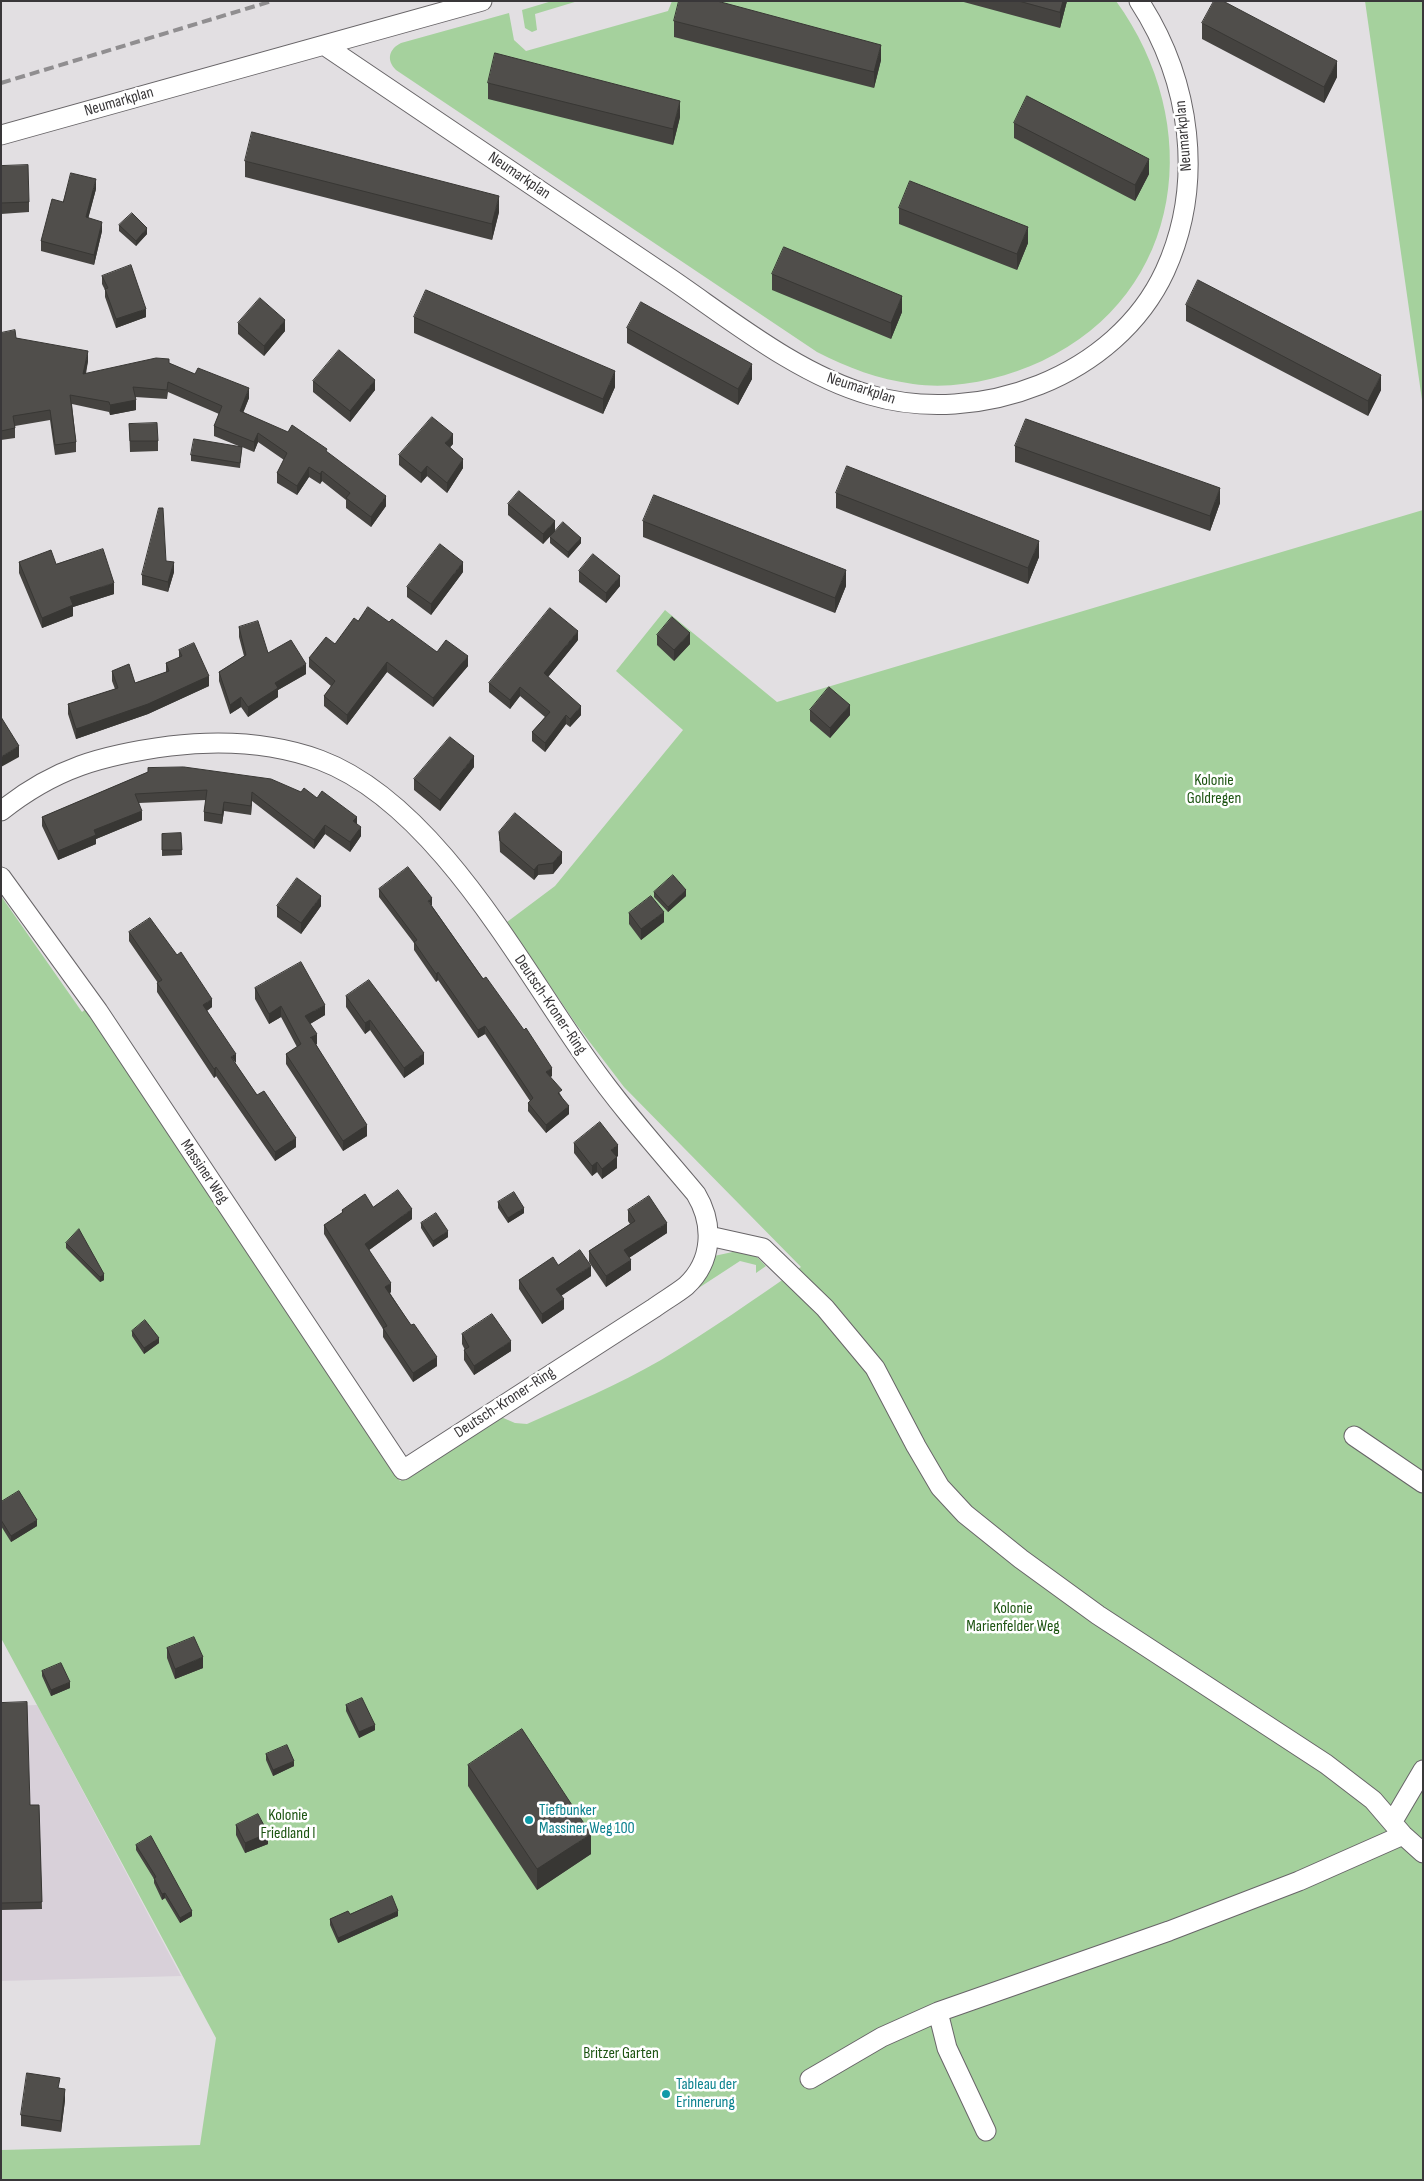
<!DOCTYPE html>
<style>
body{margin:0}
#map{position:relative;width:1424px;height:2181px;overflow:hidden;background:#e2dfe2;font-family:"Sofia Sans Condensed",sans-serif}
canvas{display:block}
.frame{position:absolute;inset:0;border:2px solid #393739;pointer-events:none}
</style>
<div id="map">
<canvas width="1424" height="2181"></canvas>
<div class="frame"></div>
</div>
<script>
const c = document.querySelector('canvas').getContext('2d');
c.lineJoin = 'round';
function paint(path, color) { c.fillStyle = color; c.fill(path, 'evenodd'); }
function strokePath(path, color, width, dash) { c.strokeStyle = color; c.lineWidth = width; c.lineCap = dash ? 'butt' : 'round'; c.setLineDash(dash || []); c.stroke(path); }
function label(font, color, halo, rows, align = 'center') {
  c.font = font + ' "Sofia Sans Condensed",sans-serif'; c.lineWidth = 5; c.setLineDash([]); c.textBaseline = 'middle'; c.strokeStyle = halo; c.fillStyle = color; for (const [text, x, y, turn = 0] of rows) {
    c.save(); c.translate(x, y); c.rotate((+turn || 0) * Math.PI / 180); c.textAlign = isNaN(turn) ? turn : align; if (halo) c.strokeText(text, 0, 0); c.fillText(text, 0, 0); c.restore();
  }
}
paint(new Path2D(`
 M37,1705L181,1976L1,1981V1706Z`), '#d8d0d9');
paint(new Path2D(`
 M552,1H578L535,14L537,30L532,32L525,28L522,10Z
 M672,1H1116C1205,123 1186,293 1042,361C1003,379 956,390 913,384C878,379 848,368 817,352L396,70C386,60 389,49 401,43L509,13L514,40L526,51L668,11Z
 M1365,1H1423V407Z
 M1423,510V2180H1V2150L200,2145L216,2038L1,1638V896L82,1012L87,1008L400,1481L501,1417L515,1423L527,1424C572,1404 618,1385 661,1360C709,1331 755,1299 801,1267L624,1087L576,1024L507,922L555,886L683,730L616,671L665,610L777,702Z
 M742,1250L752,1252L766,1266L756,1273V1265L740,1261L694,1291L703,1279L714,1256Z`), '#a5d19d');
const minor = new Path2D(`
 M324,45C440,123 555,202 671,279C731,320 799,375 870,395C978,427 1116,377 1165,271C1205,183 1191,81 1139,1
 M1,135L482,1
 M1,811C55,768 102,755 170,746C221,740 271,742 320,760C435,803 520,965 589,1062C621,1108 660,1151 696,1194C714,1224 713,1261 686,1286C676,1294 665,1300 654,1308L403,1470L98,1011L1,877
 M709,1236L763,1248L825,1308L875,1368L916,1446L940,1487L965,1514L1021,1559L1098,1615L1326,1764L1373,1800L1403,1835L1423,1853
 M1354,1436L1423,1483
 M1393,1821L1423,1770
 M938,2012L947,2048L986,2131
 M810,2079L882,2037L938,2012L1169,1931L1299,1881L1403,1835`);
strokePath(minor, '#686568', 21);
strokePath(minor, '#fff', 19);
strokePath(new Path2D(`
 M1,83L272,1`), '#908e90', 4, [10, 5]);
paint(new Path2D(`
 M960,1H1067L1060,28Z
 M674,21L881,60L874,88L674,37Z
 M1202,23L1337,77L1324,103L1202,39Z
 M488,83L680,117L673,145L488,99Z
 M1014,123L1149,174L1135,201L1014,138Z
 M245,161L499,212L492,240L245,177Z
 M1,166L29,202V212L1,214Z
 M96,189L88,218L102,231L94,265L41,251V241L63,202Z
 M899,208L1028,243L1017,270L899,224Z
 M119,225L147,234L136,246L119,231Z
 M772,274L902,312L891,339L772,290Z
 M102,276L146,317L116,328L105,297V290L102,284Z
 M1186,305L1381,390L1368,416L1186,321Z
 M414,317L615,387L603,414L414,333Z
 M238,323L285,331L264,356L238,334Z
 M627,328L752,379L738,405L627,343Z
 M1,333L88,361L86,374L169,363L249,398L243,412L327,452L386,506L371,527L346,508V500L322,481L320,484L309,477L297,495L277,483V473L284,460L258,442L254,452L242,447L240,468L191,461V455L241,447L214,436V426L219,414L168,392L167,399L135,397L136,410L110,415L109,412L72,404L76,442V452L55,455L50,420L15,426V438L1,440Z
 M313,381L375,390L350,422L313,392Z
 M129,424L158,441V451L130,452Z
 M453,444L450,447L463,468L447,493L427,476L421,483L399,465V455Z
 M1015,446L1220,503L1210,531L1015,462Z
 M836,493L1039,557L1028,584L836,508Z
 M508,504L555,531L581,543L568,558L550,543V537L554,532L543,544L508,515Z
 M643,521L846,586L835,613L643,537Z
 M166,561L174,572L168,592L142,585V575Z
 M19,562L56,564L114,594L73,607V616L42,628L19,573Z
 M579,571L620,586L606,603L579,582Z
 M463,572L431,615L407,597V587Z
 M358,621L389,622L437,652L468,666L433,707L387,672L347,725L324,706V696L331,686L309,667V658L335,644Z
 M239,627L268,653L306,674L278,690V697L248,717L241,707L230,714L219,681V672L244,656L239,637Z
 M657,635L690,644L674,661L657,645Z
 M578,640L548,677L581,715L570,727L566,724L545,752L532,741V732L545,717L520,696L510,709L489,692V683Z
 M179,650L209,686L148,714L76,739L68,714V704L115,689L112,681V671L135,683L166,672V663L179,658Z
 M810,710L850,715L830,738L810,721Z
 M474,767L440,811L414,790V779Z
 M148,772L301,792L317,798L357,824L361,836L350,852L325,834L314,849L252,801L251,815L224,811L222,824L204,821V812L206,800L139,803L142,820L96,839V844L58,860L42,826V817Z
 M499,832L562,863L553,874L538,875L534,880L500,852Z
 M181,833L182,855L162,856V834Z
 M379,889L432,906L552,1076L550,1077L562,1097L569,1114L546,1133L528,1111V1103L530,1101L485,1034L478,1038L438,980L436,982L414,950V943L379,897Z
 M654,892L686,896L668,912L654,897Z
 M277,906H321L301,934L277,917Z
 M629,913L664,922L641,940L629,924Z
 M129,932L212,1007L207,1011L235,1063L257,1095L296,1147L275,1161L216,1076L214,1078L157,992V983H158L129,941Z
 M255,988L325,1015L310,1024L316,1044L367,1136L343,1151L286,1064V1054L297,1047L281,1017L269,1024L255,999Z
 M346,996L424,1064L404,1078L370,1030L365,1034L346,1007Z
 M574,1143L618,1156L616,1157L617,1168L602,1179L597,1172L592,1176L574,1153Z
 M498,1202L524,1213L508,1223L498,1208Z
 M373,1207L412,1219L369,1250L391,1292L390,1293L437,1366L413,1382L383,1337V1329L324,1234V1225L342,1213V1210Z
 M628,1210L667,1233L629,1258L631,1270L606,1287L589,1262V1251L630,1224L628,1221Z
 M421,1223L448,1237L433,1247L421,1228Z
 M66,1243L104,1280L100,1282L66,1248Z
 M558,1265L591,1276L561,1296L564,1309L542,1324L519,1289V1280Z
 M132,1331L159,1343L144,1354L132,1336Z
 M462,1334L511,1351L474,1375L464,1360V1350H465L462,1344Z
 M1,1502L37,1526L11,1542L1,1526Z
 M167,1648L203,1668L175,1679L167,1658Z
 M42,1671L70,1688L51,1696L42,1676Z
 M1,1703L30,1805H39L42,1909L1,1910Z
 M346,1705L375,1730L359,1738L346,1711Z
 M266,1754L294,1766L273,1776L266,1760Z
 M468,1765L591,1854L537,1890L468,1786Z
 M236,1825L268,1844L245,1853L236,1835Z
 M136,1845L192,1916L180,1923L165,1898L162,1900L154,1883V1879L136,1850Z
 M350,1914L398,1916L338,1943L330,1925V1919Z
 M60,2088L65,2100L61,2132L21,2126V2115Z`), '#454340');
paint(new Path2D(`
 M1063,1H1067L1060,28V12Z
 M881,45V60L874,88V72Z
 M1337,61V77L1324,103V87Z
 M680,101V117L673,145V129Z
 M1149,159V174L1135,201V185Z
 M96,179V189L86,227V217Z
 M499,196V212L492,240V224Z
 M102,222V231L94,265V255Z
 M1028,227V243L1017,270V254Z
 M147,228V234L136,246V241Z
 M902,296V312L891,339V323Z
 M146,309V317L116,328V319Z
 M285,320V331L264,356V346Z
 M88,351V361L83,384V374Z
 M752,364V379L738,405V389Z
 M615,371V387L603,414V399Z
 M1381,375V390L1368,416V401Z
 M375,380V390L350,422V411Z
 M249,388V398L240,421V411Z
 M136,400V410L110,415V405Z
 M258,433V442L254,452V442Z
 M453,434V444L445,453V443Z
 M463,459V468L447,493V483Z
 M427,466V476L421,483V473Z
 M309,467V477L297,495V486Z
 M322,471V481L320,484V474Z
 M1220,488V503L1210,531V516Z
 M386,496V506L371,527V517Z
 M555,521V531L543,544V534Z
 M581,538V543L568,558V552Z
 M1039,541V557L1028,584V568Z
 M174,562V572L168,592V582Z
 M463,562V572L431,615V604Z
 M846,570V586L835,613V598Z
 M620,576V586L606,603V593Z
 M114,583V594L73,607V616L42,628V618L70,597Z
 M578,631V640L544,682V673Z
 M690,633V644L674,661V650Z
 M468,656V666L433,707V698Z
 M387,662V672L347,725V715Z
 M306,664V674L278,690V697L248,717V707L275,683Z
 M209,676V686L148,714L76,739V729Z
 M520,687V696L510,709V700Z
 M241,697V707L230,714V705Z
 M850,705V715L830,738V728Z
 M581,706V715L570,727V719Z
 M566,715V724L545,752V743Z
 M19,746V757L1,767V757Z
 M474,756V767L440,811V800Z
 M252,792V801L251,815V806Z
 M224,802V811L222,824V815Z
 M142,811V820L96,839V844L58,860V851L94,830Z
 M357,817V826L353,821Z
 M325,825V834L314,849V840Z
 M361,827V836L350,852V842Z
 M562,852V863L553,874V863Z
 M538,865V875L534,880V870Z
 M686,890V896L668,912V907Z
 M321,896V906L301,934V923Z
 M432,898V906L428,901Z
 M664,912V922L641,940V929Z
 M438,972V980L436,982V974Z
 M212,999V1007L203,1013V1005Z
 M325,1005V1015L305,1027V1016Z
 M281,1006V1017L269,1024V1014Z
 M370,1020V1030L365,1034V1023Z
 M485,1026V1034L478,1038V1030Z
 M317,1034V1044L310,1049V1038Z
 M424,1053V1064L404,1078V1068Z
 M236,1054V1063L231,1057Z
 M216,1067V1076L214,1078V1069Z
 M552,1068V1076L546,1080V1072Z
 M569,1106V1114L546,1133V1125Z
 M367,1125V1136L343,1151V1141Z
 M296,1138V1147L275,1161V1152Z
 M618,1145V1156L611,1161V1150Z
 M617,1157V1168L602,1179V1169Z
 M597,1162V1172L592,1176V1166Z
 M524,1208V1213L508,1223V1218Z
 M412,1209V1219L365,1253V1244Z
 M667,1223V1233L624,1261V1250Z
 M448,1231V1237L433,1247V1241Z
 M631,1260V1270L606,1287V1276Z
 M591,1266V1276L556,1299V1289Z
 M104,1274V1280L100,1282V1277Z
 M391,1283V1292L385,1296V1287Z
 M564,1299V1309L542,1324V1314Z
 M159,1338V1343L144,1354V1348Z
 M511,1341V1351L474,1375V1366Z
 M437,1357V1366L413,1382V1373Z
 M37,1520V1526L11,1542V1536Z
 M203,1657V1668L175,1679V1669Z
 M70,1682V1688L51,1696V1690Z
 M375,1725V1730L359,1738V1732Z
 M294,1761V1766L273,1776V1770Z
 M268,1833V1844L245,1853V1843Z
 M591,1834V1854L537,1890V1869Z
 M165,1893V1898L162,1900V1894Z
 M192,1911V1916L180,1923V1918Z
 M398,1911V1916L338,1943V1938Z
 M65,2089V2100L61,2132V2121Z`), '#383734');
const building = new Path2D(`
 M679,1H717L881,45L874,72L674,21Z
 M1019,1H1063L1060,12Z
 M1214,1H1223L1337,61L1324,87L1202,23Z
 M495,53L680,101L673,129L488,83Z
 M1027,96L1149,159L1135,185L1014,123Z
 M252,132L499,196L492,224L245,161Z
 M28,165L29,202L1,203V166Z
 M71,173L96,179L86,217L102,222L94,255L41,241L52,199L63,202Z
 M910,181L1028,227L1017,254L899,208Z
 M132,213L147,228L136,241L119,225Z
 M784,247L902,296L891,323L772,274Z
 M131,265L146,309L116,319L105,289L108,288L102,276Z
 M1198,280L1381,375L1368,401L1186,305Z
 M426,290L615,371L603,399L414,317Z
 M260,298L285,320L264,346L238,323Z
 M641,302L752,364L738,389L627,328Z
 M15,330L16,338L88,351L83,374L156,358L169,359V363L195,374L198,368L249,388L240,411L288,432L292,425L327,449L326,451L386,496L371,517L346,498L350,493L322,471L320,474L309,467L297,486L277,473L287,453L258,433L254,442L214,426L222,406L168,382L167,390L133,387L136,400L110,405L109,402L70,395L76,442L55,445L50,410L13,416L15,428L1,431V333Z
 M339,350L375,380L350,411L313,381Z
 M432,417L453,434L445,443L463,459L447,483L427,466L421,473L399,455Z
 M1026,419L1220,488L1210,516L1015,446Z
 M157,423L158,441H130L129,424Z
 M194,439L242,447L240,463L191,455Z
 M847,466L1039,541L1028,568L836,493Z
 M519,491L555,521L543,534L508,504Z
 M654,495L846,570L835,598L643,521Z
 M159,508H163L166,561L174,562L168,582L142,575Z
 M563,522L581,538L568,552L550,537Z
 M440,544L463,562L431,604L407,587Z
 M103,549L114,583L70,597L73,605L42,618L19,562L51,550L56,564Z
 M593,554L620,576L606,593L579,571Z
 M368,607L389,622L392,619L437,652L446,640L468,656L433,698L387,662L347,715L324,696L335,681L309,658L326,637L335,644L354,618L358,621Z
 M550,608L578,631L544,673L581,706L570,719L566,715L545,743L532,732L550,712L520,687L510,700L489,683Z
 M672,617L690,633L674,650L657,635Z
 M258,621L268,653L291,640L306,664L275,683L278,688L248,707L241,697L230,705L219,672L246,655L239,627Z
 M194,643L209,676L148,704L76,729L68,704L118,688L112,671L129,664L135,683L169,671L166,663L182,656L179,650Z
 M829,687L850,705L830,728L810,710Z
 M1,717L19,746L1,757Z
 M450,737L474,756L440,800L414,779Z
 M184,767L271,779L301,792L304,788L317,798L322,791L357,817L353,821L361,827L350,842L325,825L314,840L252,792L251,806L224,802L222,815L204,812L207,790L135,794L142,811L94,830L96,835L58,851L42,817L148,772V768Z
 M515,813L562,852L553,863L538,865L534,870L500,841L499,832Z
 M181,833L182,850H162V834Z
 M408,867L432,898L428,901L483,979L486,977L524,1030L526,1028L552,1068L546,1072L562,1090L558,1093L569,1106L546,1125L528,1103L533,1098L485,1026L478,1030L438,972L436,974L414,942L417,940L379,889Z
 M673,875L686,890L668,907L654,892Z
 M297,878L321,896L301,923L277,906Z
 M651,896L664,912L641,929L629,913Z
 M150,918L177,955L181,952L212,999L203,1005L236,1054L231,1057L257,1095L264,1091L296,1138L275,1152L216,1067L214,1069L157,983L162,980L129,932Z
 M301,962L325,1005L305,1016L317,1034L310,1038L311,1037L367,1125L343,1141L286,1054L301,1044L281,1006L269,1014L255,988Z
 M369,980L424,1053L404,1068L370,1020L365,1023L346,996Z
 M600,1122L618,1145L611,1150L617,1157L602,1169L597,1162L592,1166L574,1143Z
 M398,1190L412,1209L365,1244L391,1283L385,1287L411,1325L414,1324L437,1357L413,1373L383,1328L387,1326L324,1225L343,1212L342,1210L365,1194L373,1207Z
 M514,1192L524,1208L508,1218L498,1202Z
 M649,1196L667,1223L624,1250L631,1260L606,1276L589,1251L635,1221L628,1210Z
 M436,1213L448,1231L433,1241L421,1223Z
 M79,1229L104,1274L100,1277L66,1243Z
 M580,1250L591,1266L556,1289L564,1299L542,1314L519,1280L553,1257L558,1265Z
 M492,1314L511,1341L474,1366L464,1350L469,1347L462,1334Z
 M145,1320L159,1338L144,1348L132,1331Z
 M19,1491L37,1520L11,1536L1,1520V1502Z
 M194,1637L203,1657L175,1669L167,1648Z
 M61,1663L70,1682L51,1690L42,1671Z
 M362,1698L375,1725L359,1732L346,1705Z
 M27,1702L30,1805H39L42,1902L1,1903V1703Z
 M522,1729L591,1834L537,1869L468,1765Z
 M287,1745L294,1761L273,1770L266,1754Z
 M258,1814L268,1833L245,1843L236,1825Z
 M151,1836L192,1911L180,1918L165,1893L162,1894L154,1878L156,1877L136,1845Z
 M392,1896L398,1911L338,1938L330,1919L348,1911L350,1914Z
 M27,2073L60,2078L58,2088L65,2089L61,2121L21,2115Z`);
paint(building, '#504e4b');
strokePath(building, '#383734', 1);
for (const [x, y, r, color] of [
 [529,1820,5,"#0f9aa8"],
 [666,2094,5,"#0f9aa8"]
]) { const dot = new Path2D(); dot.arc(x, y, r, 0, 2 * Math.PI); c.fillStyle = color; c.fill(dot); strokePath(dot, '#fff', 2); }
label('16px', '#393739', '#fff', [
 ["Neumarkplan",119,102,-16],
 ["Neumarkplan",1184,136,-95],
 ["Neumarkplan",519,176,34],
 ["Neumarkplan",861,389,18],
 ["Deutsch-Kroner-Ring",550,1005,56],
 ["Massiner Weg",204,1172,56],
 ["Deutsch-Kroner-Ring",505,1403,-33]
]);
label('16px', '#1d5412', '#fff', [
 ["Kolonie",1214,781],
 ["Goldregen",1214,799],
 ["Kolonie",1013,1609],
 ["Marienfelder Weg",1013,1627],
 ["Kolonie",288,1816],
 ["Friedland I",288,1834],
 ["Britzer Garten",621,2054]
]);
label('16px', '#0d838f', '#fff', [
 ["Tiefbunker",539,1811],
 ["Massiner Weg 100",539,1829],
 ["Tableau der",676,2085],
 ["Erinnerung",676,2103]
], 'left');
</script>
